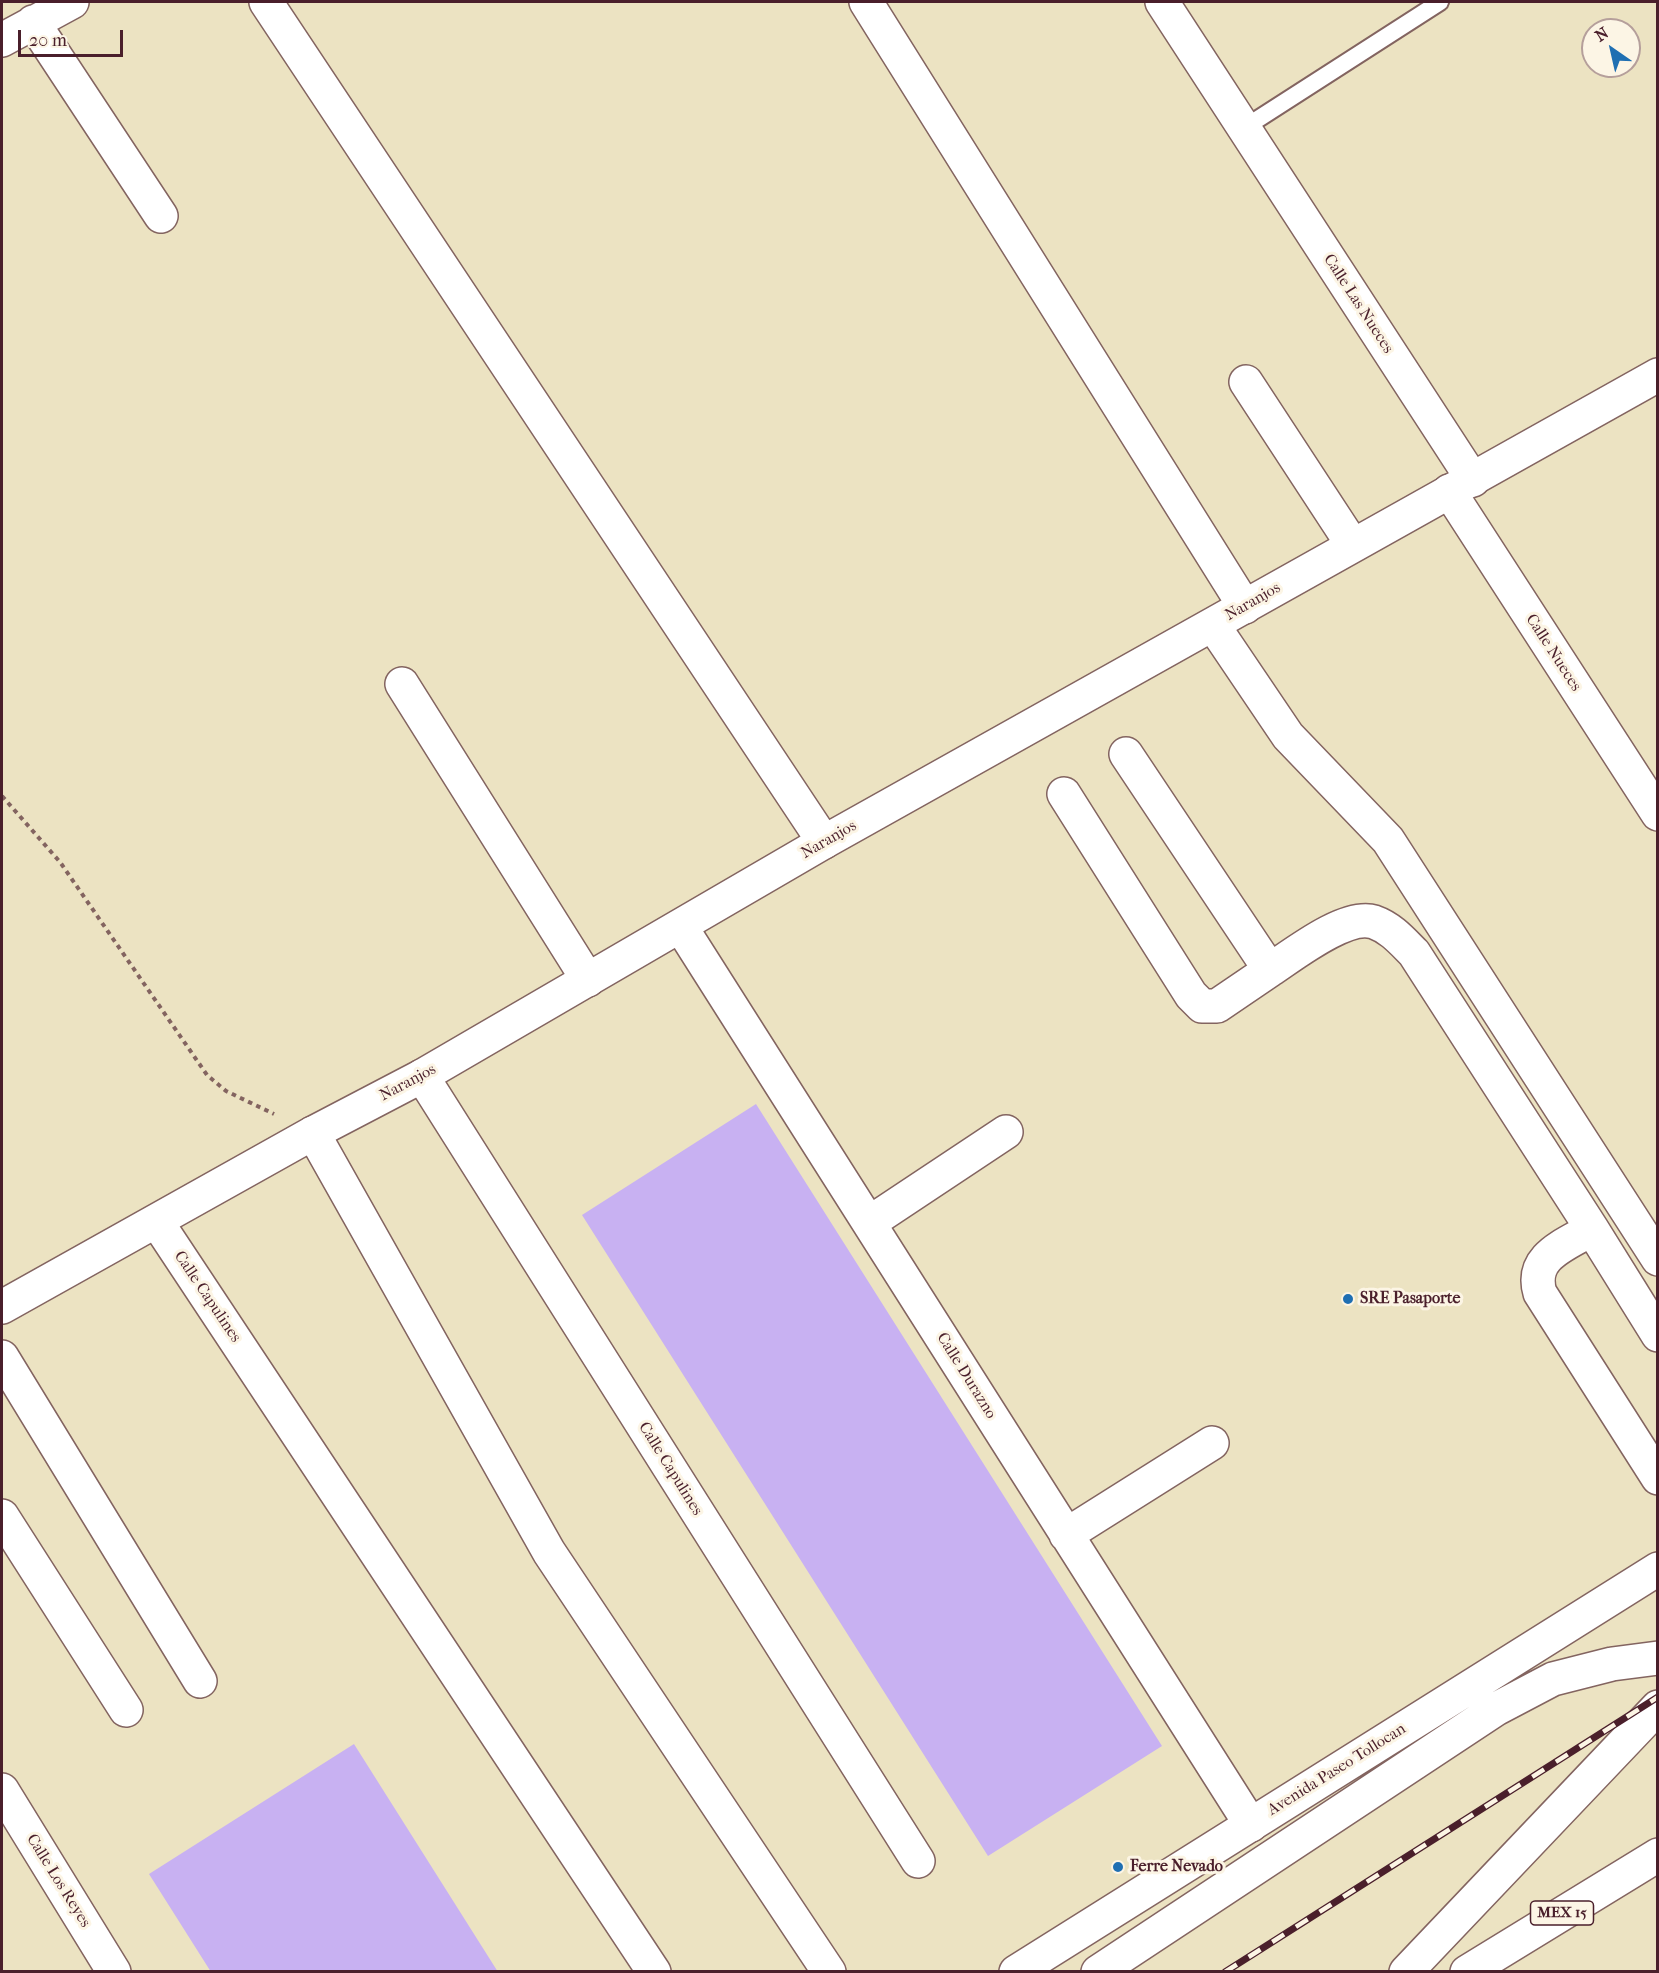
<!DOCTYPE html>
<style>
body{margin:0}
#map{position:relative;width:1659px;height:1973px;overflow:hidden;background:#ece3c2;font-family:"IM FELL French Canon",serif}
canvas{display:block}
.frame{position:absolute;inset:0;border:3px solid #4a1f2b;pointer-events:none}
.north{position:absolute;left:1581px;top:18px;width:60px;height:60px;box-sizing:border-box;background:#fcf5e5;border:2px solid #b59f9b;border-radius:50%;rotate:326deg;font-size:16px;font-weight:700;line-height:24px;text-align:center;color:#4a1f2b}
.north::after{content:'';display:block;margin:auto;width:21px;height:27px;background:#1f6fb2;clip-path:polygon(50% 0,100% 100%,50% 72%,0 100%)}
.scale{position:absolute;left:18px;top:30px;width:105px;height:27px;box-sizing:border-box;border:3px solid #4a1f2b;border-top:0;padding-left:8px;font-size:18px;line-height:21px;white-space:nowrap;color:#4a1f2b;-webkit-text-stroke:4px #fcf5e5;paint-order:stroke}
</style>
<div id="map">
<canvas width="1659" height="1973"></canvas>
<div class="frame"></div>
<div class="north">N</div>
<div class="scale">20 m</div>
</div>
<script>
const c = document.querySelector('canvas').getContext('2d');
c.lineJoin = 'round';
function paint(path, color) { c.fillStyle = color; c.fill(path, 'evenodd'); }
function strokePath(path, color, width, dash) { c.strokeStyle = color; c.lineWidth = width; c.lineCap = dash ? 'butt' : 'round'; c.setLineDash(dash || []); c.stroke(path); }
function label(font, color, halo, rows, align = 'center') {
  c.font = font + ' "IM FELL French Canon",serif'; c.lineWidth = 6; c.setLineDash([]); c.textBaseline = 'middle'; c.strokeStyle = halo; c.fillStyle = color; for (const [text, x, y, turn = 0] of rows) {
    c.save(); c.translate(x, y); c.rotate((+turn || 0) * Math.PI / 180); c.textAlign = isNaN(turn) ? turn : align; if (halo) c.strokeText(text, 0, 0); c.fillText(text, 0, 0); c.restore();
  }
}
paint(new Path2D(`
 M756,1104L1162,1746L988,1856L582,1215Z
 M354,1744L498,1972H211L149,1874Z`), '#c8b1f2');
const lane = new Path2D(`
 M1244,128L1440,2`);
const street = new Path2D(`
 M266,2L824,842
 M866,2L1245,607
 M1162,2L1473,480
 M33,22L161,216
 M2,40L72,2
 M1246,382L1352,544
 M1449,491L1658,814
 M1213,625L1288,736L1388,840L1658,1259
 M402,684L588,980
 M1126,754L1270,970C1293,955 1346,913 1374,922C1391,928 1402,941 1414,953L1592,1229L1658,1335
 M1064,794L1191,995L1202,1006H1217L1270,970
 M681,927L1251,1825
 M422,1076L918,1861
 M313,1133L549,1552L829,1972
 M157,1222L654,1972
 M869,1223L1006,1132
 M1592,1229C1566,1245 1529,1256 1540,1293L1658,1478
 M2,1357L200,1681
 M2,1516L126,1710
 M1066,1535L1212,1443
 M2,1790L114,1972`);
const secondary = new Path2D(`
 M2,1307L313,1133L422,1076L824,842L1658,375
 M1016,1972L1658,1569
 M1098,1972L1496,1709L1553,1679L1612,1664L1658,1658`);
const highway = new Path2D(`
 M1406,1972L1658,1707
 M1467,1972L1658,1855`);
strokePath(lane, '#836460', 20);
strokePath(street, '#836460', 36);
strokePath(secondary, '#836460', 36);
strokePath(highway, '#836460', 36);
strokePath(new Path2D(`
 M2,796L60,862L207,1075L226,1091L274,1114`), '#836460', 4, [4.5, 4.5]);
strokePath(lane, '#fff', 16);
strokePath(street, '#fff', 33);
strokePath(secondary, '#fff', 33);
strokePath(highway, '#fff', 33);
const rail = new Path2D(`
 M1225,1972L1658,1697`);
strokePath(rail, '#4a1f2b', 7);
strokePath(rail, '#fcf5e5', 4.5, [14]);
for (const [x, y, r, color] of [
 [1348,1299,6,"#1f6fb2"],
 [1118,1867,6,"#1f6fb2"]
]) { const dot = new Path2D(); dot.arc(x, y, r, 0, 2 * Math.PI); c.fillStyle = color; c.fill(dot); strokePath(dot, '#fcf5e5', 2); }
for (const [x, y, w] of [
 [1562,1913,63]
]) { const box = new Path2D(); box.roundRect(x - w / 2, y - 12, w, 24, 4.5); c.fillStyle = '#fcf5e5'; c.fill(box); strokePath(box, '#4a1f2b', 1.5); }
label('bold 15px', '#4a1f2b', null, [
 ["MEX 15",1562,1913]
]);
label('16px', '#4a1f2b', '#fcf5e5', [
 ["Calle Las Nueces",1358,304,57],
 ["Naranjos",1253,602,-30],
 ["Calle Nueces",1553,653,57],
 ["Naranjos",829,840,-30],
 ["Naranjos",408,1083,-28],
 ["Calle Capulines",207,1297,56],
 ["Calle Durazno",966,1376,58],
 ["Calle Capulines",670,1469,58],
 ["Avenida Paseo Tollocan",1337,1770,-32],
 ["Calle Los Reyes",58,1881,58]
]);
label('bold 16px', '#4a1f2b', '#fcf5e5', [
 ["SRE Pasaporte",1360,1299],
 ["Ferre Nevado",1130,1867]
], 'left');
</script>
